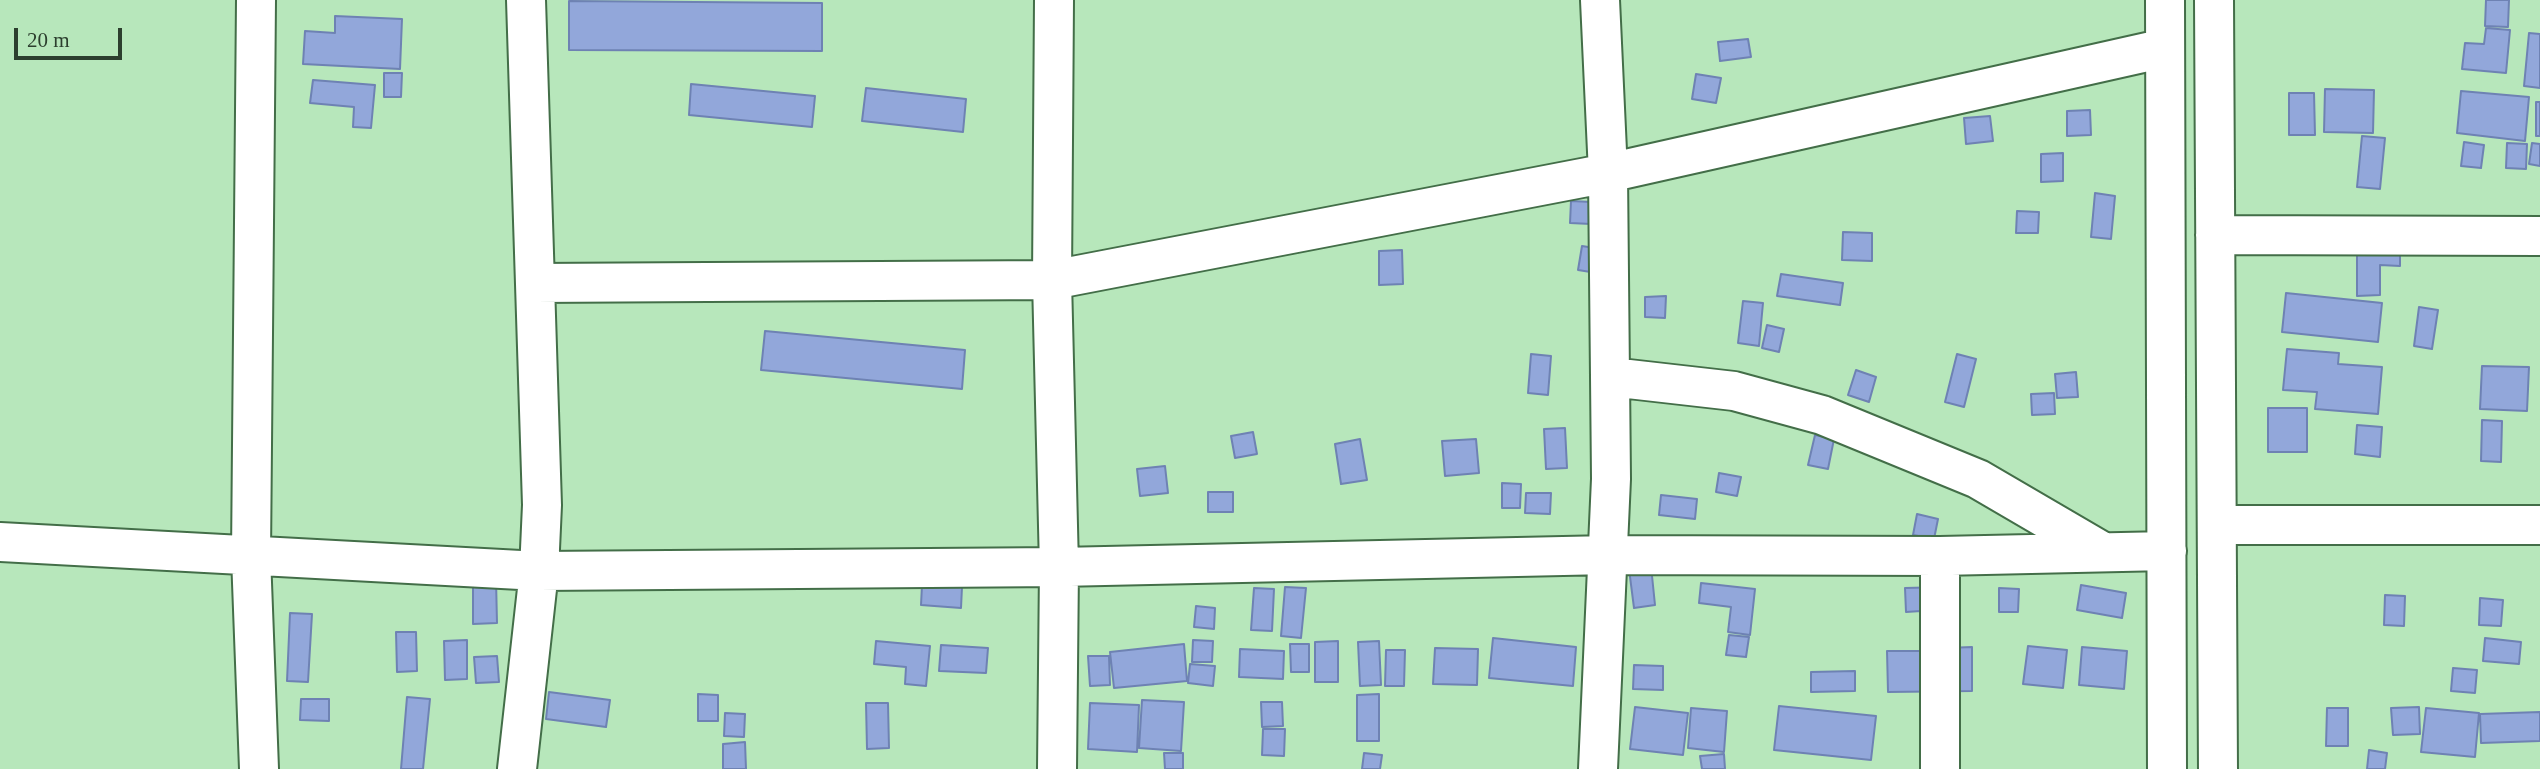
<!DOCTYPE html>
<style>
body{margin:0}
#map{position:relative;width:2540px;height:769px;overflow:hidden;background:#b7e7bb;font-family:Georgia,serif}
canvas{display:block}
.scale{position:absolute;left:14px;top:28px;width:108px;height:32px;box-sizing:border-box;border:4px solid #2c3f2e;border-top:0;padding-left:9px;font-size:21px;line-height:24px;white-space:nowrap;color:#2c3f2e;-webkit-text-stroke:5px #b7e7bb;paint-order:stroke}
</style>
<div id="map">
<canvas width="2540" height="769"></canvas>
<div class="scale">20 m</div>
</div>
<script>
const c = document.querySelector('canvas').getContext('2d');
c.lineJoin = 'round';
function paint(path, color) { c.fillStyle = color; c.fill(path, 'evenodd'); }
function strokePath(path, color, width, dash) { c.strokeStyle = color; c.lineWidth = width; c.lineCap = dash ? 'butt' : 'round'; c.setLineDash(dash || []); c.stroke(path); }
const building = new Path2D(`
 M2486,0H2509L2508,27L2485,26Z
 M569,1L822,3V51L569,50Z
 M335,16L402,19L400,69L303,64L305,31L335,33Z
 M2486,28L2510,30L2506,73L2462,69L2465,43L2484,44Z
 M2529,33L2540,34V88L2524,86Z
 M1748,39L1751,57L1720,61L1718,42Z
 M384,73H402L401,97H384Z
 M1696,74L1721,78L1716,103L1692,99Z
 M313,80L375,85L371,128L353,127L354,107L310,103Z
 M691,84L815,96L812,127L689,115Z
 M866,88L966,99L963,132L862,121Z
 M2325,89L2374,90L2373,133L2324,132Z
 M2461,91L2529,97L2525,141L2457,133Z
 M2289,93H2314L2315,135H2289Z
 M2536,102H2540V136H2536Z
 M2090,110L2091,135L2067,136V111Z
 M1990,116L1993,141L1966,144L1964,118Z
 M2362,136L2385,138L2380,189L2357,187Z
 M2464,142L2484,145L2481,168L2461,166Z
 M2507,143L2527,144L2526,169L2506,168Z
 M2532,143L2540,144V166L2529,164Z
 M2063,153V181L2041,182V154Z
 M2095,193L2115,196L2111,239L2091,237Z
 M1571,201L1592,202L1591,224L1570,223Z
 M2017,211L2039,212L2038,233H2016Z
 M1843,232L1872,233V261L1842,260Z
 M1582,246L1607,250L1603,274L1578,270Z
 M2357,247H2400V266L2380,265V295L2357,296Z
 M1402,250L1403,284L1379,285V251Z
 M1781,274L1843,283L1840,305L1777,296Z
 M2286,293L2382,303L2378,342L2282,332Z
 M1666,296L1665,318L1645,317V297Z
 M1743,301L1763,303L1759,346L1738,343Z
 M2419,307L2438,310L2432,349L2414,346Z
 M1767,325L1784,329L1779,352L1762,348Z
 M765,331L965,350L962,389L761,370Z
 M2287,349L2339,353L2338,364L2382,367L2378,414L2315,409L2317,392L2283,390Z
 M1531,354L1551,356L1548,395L1528,393Z
 M1957,354L1976,359L1964,407L1945,402Z
 M2482,366L2529,367L2527,411L2480,409Z
 M1856,370L1876,377L1869,402L1848,395Z
 M2076,372L2078,397L2057,398L2055,374Z
 M2054,393L2055,414L2032,415L2031,394Z
 M2268,408H2307V452H2268Z
 M2482,420L2502,421L2501,462L2481,461Z
 M2357,425L2382,427L2380,457L2355,454Z
 M1565,428L1567,468L1546,469L1544,429Z
 M1253,432L1257,454L1235,458L1231,436Z
 M1815,435L1834,439L1828,469L1808,465Z
 M1360,439L1367,480L1341,484L1335,444Z
 M1476,439L1479,473L1445,476L1442,441Z
 M1165,466L1168,493L1140,496L1137,469Z
 M1719,473L1741,477L1737,496L1716,492Z
 M1502,483L1521,484L1520,508H1502Z
 M1208,492H1233V512H1208Z
 M1526,493H1551L1550,514L1525,513Z
 M1661,495L1697,499L1695,519L1659,515Z
 M1917,514L1938,519L1934,539L1913,535Z
 M1651,566L1655,605L1634,608L1629,569Z
 M496,579L497,623L473,624V580Z
 M1701,583L1755,589L1750,635L1728,632L1731,607L1699,603Z
 M922,585L962,587L961,608L921,605Z
 M2081,585L2126,593L2122,618L2077,610Z
 M1285,587L1306,588L1301,638L1281,636Z
 M1946,587L1947,648L1972,647V691L1888,692L1887,651H1922L1921,611L1906,612L1905,588Z
 M1254,588L1274,589L1272,631L1251,630Z
 M1999,588L2019,589L2018,612H1999Z
 M2385,595L2405,596L2404,626L2384,625Z
 M2480,598L2503,600L2501,626L2479,625Z
 M1196,606L1215,608L1214,629L1194,627Z
 M290,613L312,614L308,682L287,681Z
 M396,632H416L417,671L397,672Z
 M1729,635L1749,637L1746,657L1726,655Z
 M1493,638L1576,647L1573,686L1489,678Z
 M2485,638L2521,642L2519,664L2483,661Z
 M467,640V679L445,680L444,641Z
 M1193,640L1213,641L1212,662H1192Z
 M876,641L930,646L926,686L905,684L906,667L874,664Z
 M1338,641V682H1315V642Z
 M1379,641L1381,685L1360,686L1358,642Z
 M1184,644L1187,681L1114,688L1110,652Z
 M1290,644H1309V672H1291Z
 M941,645L988,648L986,673L939,671Z
 M2028,646L2067,650L2063,688L2023,684Z
 M2082,647L2127,651L2124,689L2079,685Z
 M1435,648L1478,649L1477,685L1433,684Z
 M1240,649L1284,651L1283,679L1239,677Z
 M1386,650H1405L1404,686H1385Z
 M497,656L499,682L476,683L474,657Z
 M1088,656H1109L1110,685L1090,686Z
 M1190,664L1215,666L1213,686L1188,683Z
 M1634,665L1663,666V690L1633,689Z
 M2453,668L2477,670L2475,693L2451,691Z
 M1855,671V691L1811,692V672Z
 M549,692L610,700L606,727L546,719Z
 M698,694L718,695V721H698Z
 M1379,694V741H1357V695Z
 M407,697L430,699L423,769H401Z
 M301,699H329V721L300,720Z
 M1142,700L1184,702L1181,751L1139,748Z
 M1261,702H1282L1283,726L1262,727Z
 M866,703H888L889,748L867,749Z
 M1090,703L1139,705L1137,752L1088,749Z
 M1779,706L1876,716L1871,760L1774,750Z
 M1635,707L1688,713L1683,755L1630,749Z
 M2419,707L2420,734L2393,735L2391,708Z
 M1691,708L1727,711L1724,752L1688,748Z
 M2327,708H2348V746H2326Z
 M2426,708L2479,713L2475,757L2421,752Z
 M2540,712V741L2481,743L2480,714Z
 M725,713L745,714L744,737L724,736Z
 M1263,729H1285L1284,756L1262,755Z
 M745,742L746,769H723V744Z
 M2369,750L2387,753L2385,769H2367Z
 M1164,753H1183V769H1165Z
 M1364,753L1382,755L1380,769H1362Z
 M1724,754L1725,769H1702L1700,756Z`);
paint(building, '#92a7da');
strokePath(building, '#6e82b3', 2);
const minor = new Path2D(`
 M256,0L251,556L259,769
 M1054,0L1052,280L1059,567L1057,769
 M2165,0L2167,769
 M2214,0L2218,769
 M2215,235L2540,236
 M535,283L1052,280L1608,173L2165,48
 M1611,377L1734,391L1822,415L1978,479L2103,552
 M2217,525H2540
 M0,542L539,571L1059,567L1609,555L1940,556L2167,551
 M1940,556V769
 M517,769L539,571L542,505L526,0
 M1598,769L1611,479L1608,173L1600,0`);
strokePath(minor, '#436e48', 42);
strokePath(minor, '#fff', 38);
</script>
